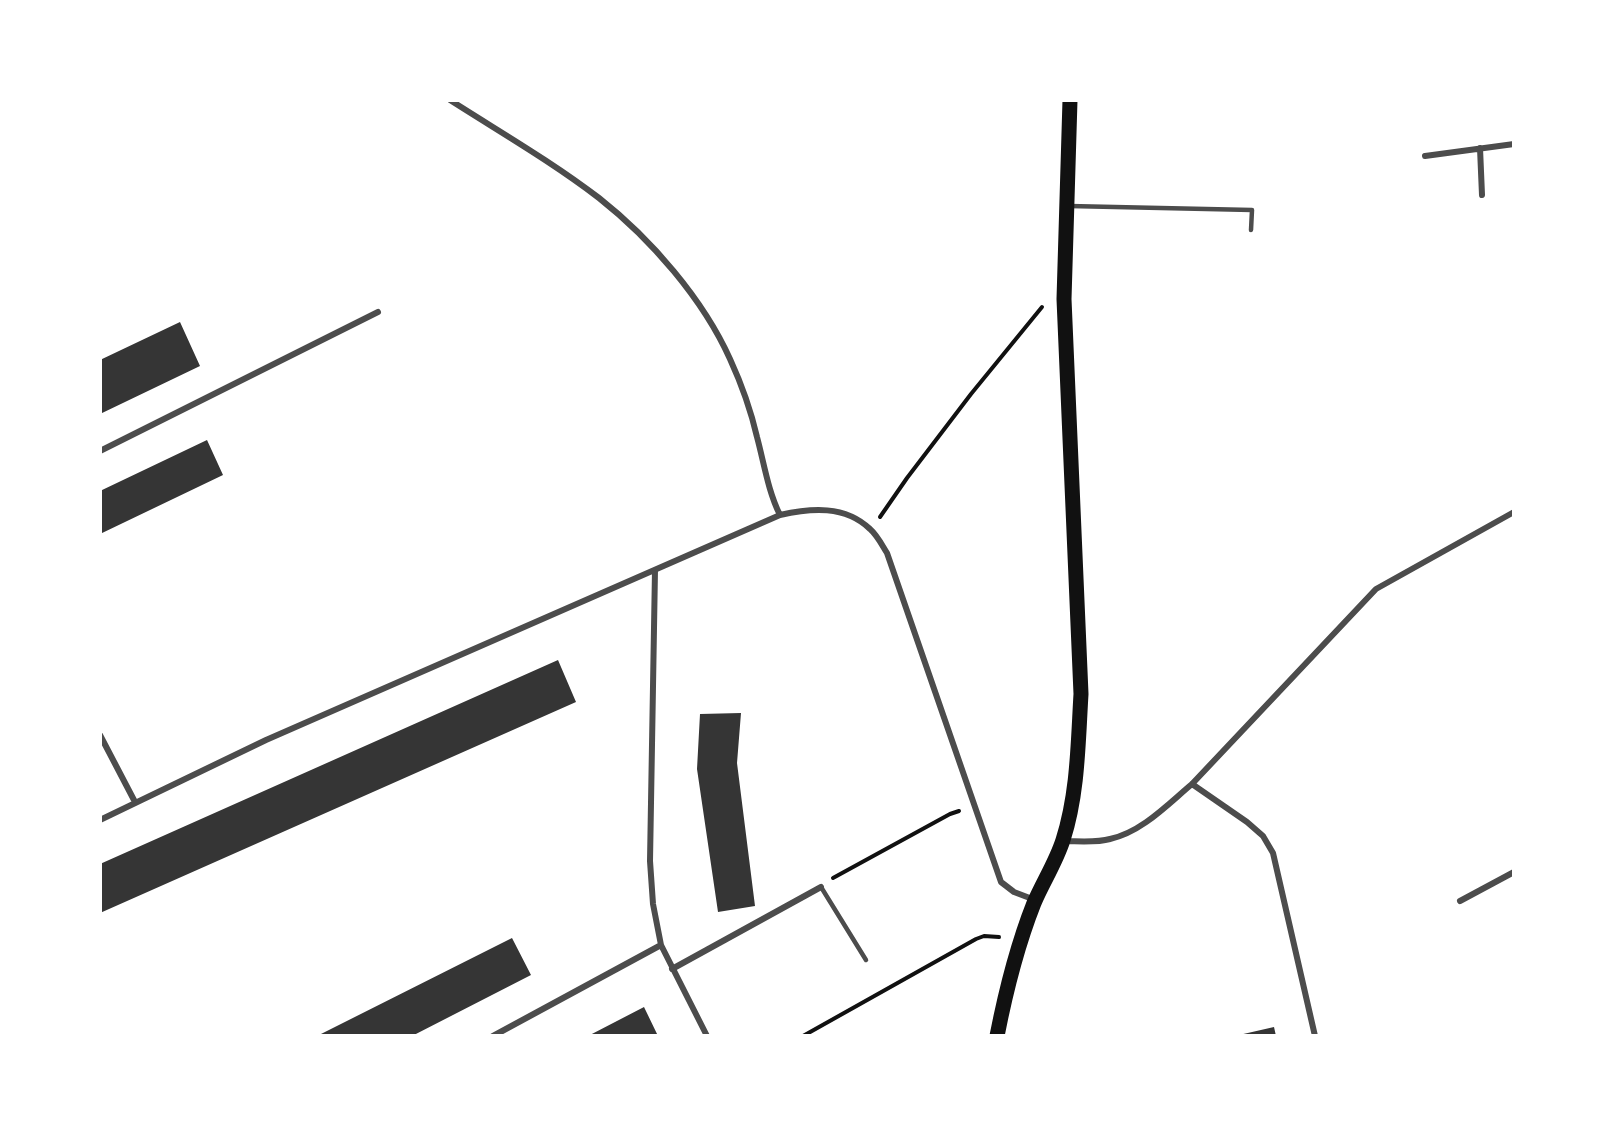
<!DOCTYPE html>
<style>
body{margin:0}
#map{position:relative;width:1614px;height:1136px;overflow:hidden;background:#fff;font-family:Rubik,sans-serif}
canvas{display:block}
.frame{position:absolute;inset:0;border:102px solid #fff;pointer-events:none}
</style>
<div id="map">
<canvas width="1614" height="1136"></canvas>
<div class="frame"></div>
</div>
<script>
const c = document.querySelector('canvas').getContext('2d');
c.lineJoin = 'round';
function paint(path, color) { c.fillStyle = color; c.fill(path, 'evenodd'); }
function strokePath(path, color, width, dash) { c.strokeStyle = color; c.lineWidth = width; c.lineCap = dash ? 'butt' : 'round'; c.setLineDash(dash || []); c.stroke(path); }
paint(new Path2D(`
 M180,322L200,366L100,414V360Z
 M207,440L223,475L100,534V491Z
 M558,660L576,702L100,913V864Z
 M741,713L737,763L755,906L718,912L697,769L700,714Z
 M512,938L531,975L412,1036H317Z
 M644,1007L658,1036H588Z
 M1274,1027L1276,1036H1239V1035Z`), '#353535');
strokePath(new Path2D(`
 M880,517L907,478L971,394L1042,307
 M833,878L950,814L959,811
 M803,1036L976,939L984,936L999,937`), '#111', 4);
strokePath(new Path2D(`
 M1069,206L1252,210L1251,230
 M821,887L866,960`), '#4c4c4c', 4.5);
strokePath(new Path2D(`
 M450,100C500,132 552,162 599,198C651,239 703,299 730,359C741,383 751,411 757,437C764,463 768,491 780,515
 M1480,148L1482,195
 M1425,156L1514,144
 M100,451L378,312
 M655,570L650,861L653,904L661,945L707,1036
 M100,735L135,802
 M1192,784L1247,822L1263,836L1273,853L1315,1036
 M100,820L266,740L780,515C811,508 845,505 870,529C877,535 882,545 887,553L1001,882L1014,892L1035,900
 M1063,841C1078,841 1096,843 1110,839C1142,832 1168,804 1192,784L1376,589L1514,512
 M1460,901L1514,872
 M672,969L821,887
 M493,1036L661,945`), '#4c4c4c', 6);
strokePath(new Path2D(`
 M997,1036C1006,990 1017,946 1034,903C1043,882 1056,862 1063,840C1078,793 1078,743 1081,694L1064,299L1070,100`), '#111', 15);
</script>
